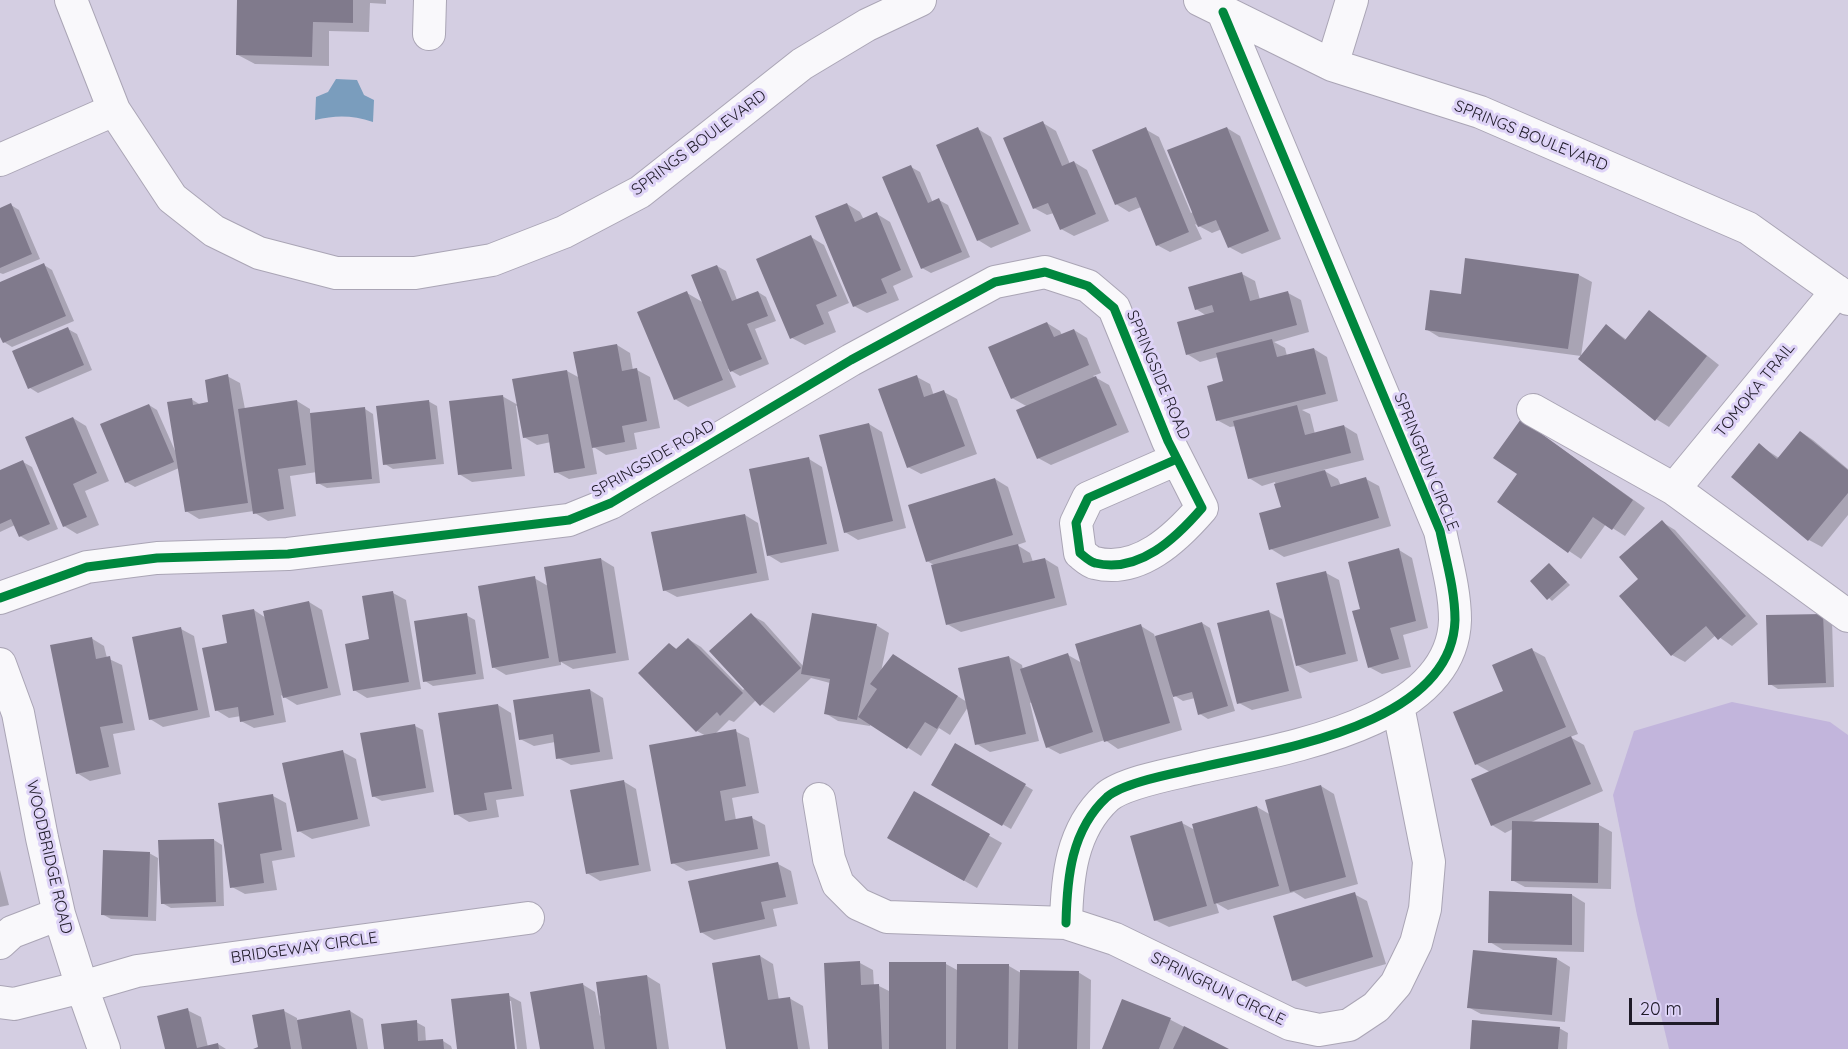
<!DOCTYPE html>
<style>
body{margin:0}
#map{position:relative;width:1848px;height:1049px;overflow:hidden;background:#d4cee2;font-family:Quicksand,sans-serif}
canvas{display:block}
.scale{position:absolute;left:1629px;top:998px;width:90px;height:27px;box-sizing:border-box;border:3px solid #1f1b28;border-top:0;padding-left:8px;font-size:18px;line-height:21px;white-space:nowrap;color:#1f1b28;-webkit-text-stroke:4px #ded3f7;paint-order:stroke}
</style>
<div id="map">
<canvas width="1848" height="1049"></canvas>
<div class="scale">20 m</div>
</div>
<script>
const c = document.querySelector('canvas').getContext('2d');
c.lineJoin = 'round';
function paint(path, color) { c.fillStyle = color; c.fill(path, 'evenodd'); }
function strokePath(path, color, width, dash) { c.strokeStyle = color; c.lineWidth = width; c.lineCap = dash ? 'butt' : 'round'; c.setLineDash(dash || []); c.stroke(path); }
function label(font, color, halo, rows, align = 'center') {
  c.font = font + ' Quicksand,sans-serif'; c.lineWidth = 6; c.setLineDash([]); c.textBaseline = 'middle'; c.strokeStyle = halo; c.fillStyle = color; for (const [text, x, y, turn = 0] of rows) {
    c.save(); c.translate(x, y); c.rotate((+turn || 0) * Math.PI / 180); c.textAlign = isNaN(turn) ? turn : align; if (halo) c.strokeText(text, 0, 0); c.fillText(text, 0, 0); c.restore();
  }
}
paint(new Path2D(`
 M1732,702L1830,722L1848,735V1049H1669L1637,915L1613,795L1634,731Z`), '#c2b5dc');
paint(new Path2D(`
 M336,79L357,80L364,95L374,100L373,122C352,115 336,115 315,120L316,97L328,92Z`), '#7a9dbd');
paint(new Path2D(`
 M239,0H386V4L370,3L369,32L329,31V66L255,64L238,55Z
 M1043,123L1056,131L1070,164L1074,162L1087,170L1109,221L1074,236L1061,229L1054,213L1047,215L1034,208Z
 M1227,128L1240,136L1281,239L1242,254L1229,247L1222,229L1212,233L1195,224L1202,239L1170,252L1157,245L1141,207L1129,212L1116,204L1145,129L1159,137L1191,213L1193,212Z
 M978,129L991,137L1031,231L991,248L978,240Z
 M911,167L920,172L933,203L939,200L948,205L970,257L931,273L922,268Z
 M847,204L860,212L864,220L877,214L890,222L913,277L893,286L899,300L867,313L854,306Z
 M11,205L19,210L40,259L3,274L0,273V209Z
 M811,237L824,245L849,303L828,312L836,332L805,345L792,338Z
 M1467,259L1579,275L1592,282L1581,356L1439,337L1426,329L1462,296Z
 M44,265L52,270L74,321L12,347L4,342L0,333V284Z
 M717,266L726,271L737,300L758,292L766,297L776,321L755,329L769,364L740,376L728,369L736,387L688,407L675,399L687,293L704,303Z
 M1242,274L1255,281L1260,300L1288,293L1301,300L1309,332L1274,342L1285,348L1287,356L1314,349L1327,357L1338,401L1302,410L1310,414L1315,434L1344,426L1357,434L1364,460L1323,470L1338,479L1341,486L1366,479L1379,486L1391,526L1284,557L1271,549L1282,508L1275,482L1262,486L1249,478L1236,426L1230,427L1217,420L1225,382L1218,357L1200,362L1187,354L1207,316L1196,309Z
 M1649,312L1662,320L1719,365L1669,427L1656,419L1607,326L1627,340Z
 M1047,323L1060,331L1062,335L1074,330L1087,338L1101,373L1093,376L1109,385L1129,432L1051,465L1038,458L1028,407L1012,398Z
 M68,329L77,334L92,370L38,393L30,388Z
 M617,345L630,353L633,370H637L650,377L660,428L634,433L637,449L606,455L592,446L597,474L569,479L556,472L551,442L537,445L524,437L518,405L516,406L525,476L472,482L459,474L502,396L518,405L567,371L580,378Z
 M227,376L240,383L245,409L297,401L310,409V414L365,409L373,414L380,483L327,488L318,483L317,472L290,476L296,516L268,521L255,513L254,511L199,519L186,511L179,468L135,487L126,482L149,405L157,410L176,453L191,399L201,405L210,404Z
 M917,377L930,384L934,396L944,392L957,399L977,454L921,474L908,467Z
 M428,401L437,406L444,464L393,469L385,464Z
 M73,418L86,426L109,481L85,491L99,525L77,534L64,526Z
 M869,424L882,432L906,528L858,540L845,532Z
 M1534,429L1645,508L1625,536L1606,524L1581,559L1569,551L1519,474Z
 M1801,432L1813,440L1848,469V515L1822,547L1809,540L1759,445L1779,458Z
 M809,459L822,467L839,551L781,563L768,555Z
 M23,462L32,467L58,529L28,541L20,536L15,525L0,532V471Z
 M995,479L1008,487L1026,542L1017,545L1030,553L1033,562L1045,559L1058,567L1067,605L961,632L947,624L936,566L927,561Z
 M745,515L758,523L769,580L677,597L664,590Z
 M1662,522L1675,530L1758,624L1732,646L1716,635L1685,662L1672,655L1641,579Z
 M1399,550L1412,558L1428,628L1403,635L1411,667L1382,674L1369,667L1362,610Z
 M601,559L614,567L629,660L573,669L561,662V665L506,675L493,667L534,578L548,586Z
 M1550,565L1570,585L1552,601L1532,581Z
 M1326,573L1339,580L1358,661L1310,673L1297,665Z
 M393,593L406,600L421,689L367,698L354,690L371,641Z
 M309,602L322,610L341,695L297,705L281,695L286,722L254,728L241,721V716L229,718L216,710L229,645L254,610L266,618Z
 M1269,612L1282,619L1302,698L1252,710L1239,703Z
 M466,615L475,620L484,679L433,686L425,681Z
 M751,615L764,622L804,667L876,625L889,633L881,672L906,664L967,702L1009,657L1022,665L1023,670L1068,655L1082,663L1141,626L1154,634L1155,637L1202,623L1210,628L1235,711L1208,719L1200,714L1195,698L1183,701L1172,694L1182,730L1118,749L1105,740L1060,754L1047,747L1032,702L1030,703L1039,741L990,752L977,744L968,707L950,735L939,728L921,756L871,724L870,726L838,721L825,713L830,683L811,678L774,713L756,700L734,722L729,720L714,735L735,731L749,738L759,793L732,798L736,820L752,818L765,825L770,856L686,871L673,863L706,736L697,731L640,673L669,644L678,650L688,639L701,647L743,690L745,688Z
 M1823,615L1832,620L1834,687L1778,689L1770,684Z
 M181,629L194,636L210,717L163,727L150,719Z
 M91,638L104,646L107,658L122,665L135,730L113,734L121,774L90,781L77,773Z
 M1532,650L1545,657L1578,734L1570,737L1584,745L1603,791L1529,823L1599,825L1612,832L1611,889L1525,887L1512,880L1513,829L1505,833L1492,825L1490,772L1476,764L1505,691Z
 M590,690L603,698L613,759L571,765L558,758L555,742L534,746L520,739Z
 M498,705L511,713L524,796L496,800L499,817L469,822L456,814Z
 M415,726L423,730L434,792L382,801L373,796Z
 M956,745L1033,790L1011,829L933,785Z
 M343,752L356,759L370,826L312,839L299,831Z
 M623,781L636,789L651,871L600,881L587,873Z
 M1321,786L1334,794L1358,884L1305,899L1294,892L1228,910L1216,903L1219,913L1169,927L1155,920L1182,823L1195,830L1257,807L1271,815Z
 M914,793L1002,843L977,888L889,838Z
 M273,796L286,803L295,857L272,861L277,890L245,894L232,887Z
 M214,840L222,845L224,906L171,908L162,903Z
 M149,853L158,858L156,921L111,919L102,914Z
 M778,864L791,871L798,904L773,909L777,926L714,940L701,932Z
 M0,870L9,905L0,907Z
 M1491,893L1572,895L1585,903L1584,952L1503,950L1490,942Z
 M1354,894L1367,901L1386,964L1306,987L1293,980Z
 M760,956L773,964L779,1000L789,998L803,1006L810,1049H728Z
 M1557,959L1570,967L1565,1022L1481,1014L1468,1007Z
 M860,963L873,970L874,986H879L891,992L946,964L959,971L1009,966L1021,973L1078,972L1091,980L1090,1049H829Z
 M647,976L660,984L669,1049H541L582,984L595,992L600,1016Z
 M508,995L521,1002L527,1049H517L511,1001H508L514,1049H458Z
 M1123,1000L1171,1020L1226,1049H1104Z
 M187,1010L201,1017L208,1047L218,1044L226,1049H166Z
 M284,1011L297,1018V1021L350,1011L363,1019L368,1049H255L260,1048Z
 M416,1022L425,1027L426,1042L443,1041L451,1046L452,1049H385Z
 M1559,1028L1568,1033L1567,1049H1472Z`), '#0003');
paint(new Path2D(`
 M237,0H353V23L313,22L312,57L236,55Z
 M1043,121L1062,166L1074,161L1096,214L1060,230L1048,203L1033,209L1003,138Z
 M978,127L1019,224L977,241L936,145Z
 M1146,127L1189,232L1156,246L1136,197L1115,205L1092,150Z
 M1227,127L1269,231L1228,248L1216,220L1198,227L1167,150Z
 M911,165L928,203L939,198L962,252L921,269L882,177Z
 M11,203L32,254L0,268V208Z
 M847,203L855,222L877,212L901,270L881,279L887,293L853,307L815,216Z
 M811,235L837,296L816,305L824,324L790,339L756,259Z
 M1465,258L1579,274L1568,349L1425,330L1430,290L1461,294Z
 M44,263L66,316L3,343L0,337V282Z
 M717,265L732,301L758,291L768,316L747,324L762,359L730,372L691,275Z
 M1242,272L1250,301L1288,291L1297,325L1186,355L1177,322L1214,312L1212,305L1195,310L1188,287Z
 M687,291L723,380L674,400L637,312Z
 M1649,310L1707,356L1655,421L1578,359L1606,324L1625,340Z
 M1047,322L1054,337L1074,329L1089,365L1011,399L988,347Z
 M68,327L84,365L28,389L12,351Z
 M1272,339L1277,357L1314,348L1326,394L1216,421L1207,386L1223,381L1216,353Z
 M617,344L622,371L637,368L647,421L622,426L625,442L592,448L573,352Z
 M567,370L585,468L554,473L548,434L523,438L512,379Z
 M228,374L248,503L185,512L167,402L192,398L193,405L208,402L205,380Z
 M917,375L924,397L944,390L965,446L907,468L878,389Z
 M1096,376L1117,425L1037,459L1016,410Z
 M503,395L512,469L458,475L449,401Z
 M297,400L306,465L278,469L284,509L253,514L238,409Z
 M429,400L436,459L383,465L376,406Z
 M149,404L174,462L125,483L100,424Z
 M1297,405L1305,435L1344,425L1351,453L1248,479L1233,421Z
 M365,407L372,479L316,484L310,413Z
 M73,417L97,473L73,484L87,517L63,527L25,437Z
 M1521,419L1633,500L1612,530L1593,517L1568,553L1497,502L1517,474L1493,458Z
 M869,423L893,521L844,533L819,435Z
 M1800,431L1848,470V493L1808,541L1731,477L1759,443L1777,459Z
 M809,457L827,544L767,556L749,469Z
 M23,460L50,524L19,537L11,519L0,524V470Z
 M1325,470L1331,487L1366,477L1379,518L1269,550L1259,513L1281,507L1274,484Z
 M995,478L1013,535L926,562L908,505Z
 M745,514L757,573L663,591L651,532Z
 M1662,520L1746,616L1718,640L1706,626L1671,656L1619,596L1638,579L1619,557Z
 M1018,544L1023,563L1045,558L1055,598L946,625L931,565Z
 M1399,548L1416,621L1390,628L1399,659L1368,668L1352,611L1360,609L1348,562Z
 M601,558L616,653L559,662L544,567Z
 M1549,563L1567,582L1547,600L1530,581Z
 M1326,571L1346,654L1296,666L1276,583Z
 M535,576L549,658L492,668L478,586Z
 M393,591L409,682L353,691L345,644L369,639L362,596Z
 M309,601L328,688L283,698L263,611Z
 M254,609L274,715L240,722L238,707L215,711L202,648L227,643L222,615Z
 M1269,610L1289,691L1237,704L1217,623Z
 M467,613L476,674L423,682L414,621Z
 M751,613L801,668L760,706L709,651Z
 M812,613L877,624L857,720L824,714L830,679L801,674Z
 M1823,614L1826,683L1768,685L1766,615Z
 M1202,622L1228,706L1198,715L1192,692L1173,697L1155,636Z
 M1141,624L1170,723L1104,742L1075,644Z
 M181,627L198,710L149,720L132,637Z
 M92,637L96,659L110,656L123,723L100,727L109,767L76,774L50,645Z
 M688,638L743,693L720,716L717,712L696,732L638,673L669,643L676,649Z
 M1532,648L1566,727L1475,765L1453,712L1503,691L1492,665Z
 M1068,653L1093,732L1046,748L1020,669Z
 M893,654L958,696L937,729L925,722L907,749L858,717L877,689L870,684Z
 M1009,656L1026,734L975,745L958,668Z
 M590,689L600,752L556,759L553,734L519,740L513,700Z
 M498,704L512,789L484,793L487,810L454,815L438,713Z
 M415,724L426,788L372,797L360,733Z
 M736,729L746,786L720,791L725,821L752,816L758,849L671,864L649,745Z
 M1571,736L1591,784L1491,826L1471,779Z
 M955,743L1026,784L1002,826L931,785Z
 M343,750L358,819L297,832L282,763Z
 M624,780L639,865L586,874L570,790Z
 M1321,785L1346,877L1290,892L1265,800Z
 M914,791L990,834L964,881L887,838Z
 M273,794L282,850L260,854L264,883L230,888L218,803Z
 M1257,806L1279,886L1214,904L1192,824Z
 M1182,821L1207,906L1154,921L1130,836Z
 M1512,821L1599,823L1598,883L1511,881Z
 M214,839L216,902L161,904L158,840Z
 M103,850L150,852L148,917L101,915Z
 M778,862L786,897L761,902L765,919L700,933L688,881Z
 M1489,891L1572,894V945L1488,943Z
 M1355,892L1373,957L1292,981L1273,916Z
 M1473,950L1557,958L1552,1015L1467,1008Z
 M760,955L768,1000L790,997L798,1049H726L712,963Z
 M860,961L861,985L879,984L882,1049H828L824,963Z
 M889,962H946V1049H889Z
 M957,964H1009L1008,1049H956Z
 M1020,970L1079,971L1077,1049H1018Z
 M647,975L657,1049H605L596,982Z
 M583,983L594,1049H540L530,992Z
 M509,993L515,1049H457L451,999Z
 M1122,999L1171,1018L1159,1049H1102Z
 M188,1008L197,1048L218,1043L219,1049H165L157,1016Z
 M284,1009L291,1049H253L258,1047L252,1015Z
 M350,1010L357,1049H302L297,1020Z
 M417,1020L418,1041L443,1039L444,1049H384L381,1024Z
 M1472,1020L1560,1027L1558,1049H1470Z
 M1184,1026L1229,1049H1173Z`), '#807a8c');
const street = new Path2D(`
 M71,0L114,110L172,198L214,231L259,253L336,273H415L492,260L564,232L640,192L802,64L867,25L920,0
 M1200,0L1332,65L1480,112L1748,228L1848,299
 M429,34L430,0
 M1332,65L1352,0
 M0,160L114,110
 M1533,410L1674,489L1848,616
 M1674,489L1837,291
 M0,598L87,567L157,558L288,554L569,520L611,503L851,360L995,282L1045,272L1088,286L1114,308L1168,441L1202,508C1176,538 1139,574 1095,563C1090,562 1084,556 1080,553L1076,523L1088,498L1177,459
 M0,664L18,713L42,838L59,914L82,987L104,1049
 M819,799L829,859L838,884L858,904L887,917L1066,923L1115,939L1290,1024L1319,1030L1349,1025L1376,1007L1396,984L1416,943L1425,909L1429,862L1398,706
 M1066,923C1067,878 1071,830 1107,797C1123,783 1171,774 1193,769C1272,750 1452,727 1455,620C1455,590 1446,560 1440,531L1223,12
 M0,943L12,932L59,914
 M0,1002L14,1004L82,987L137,971L528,918`);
strokePath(street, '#aaa5b5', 34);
strokePath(street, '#f9f8fb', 32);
strokePath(new Path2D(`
 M0,598L87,567L157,558L288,554L569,520L611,503L851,360L995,282L1045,272L1088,286L1114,308L1168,441L1202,508C1176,538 1139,574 1095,563C1090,562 1084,556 1080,553L1076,523L1088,498L1177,459
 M1066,923C1067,878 1071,830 1107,797C1123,783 1171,774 1193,769C1272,750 1452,727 1455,620C1455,590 1446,560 1440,531L1223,12`), '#00873e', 9);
label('16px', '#1f1b28', '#ded3f7', [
 ["SPRINGS BOULEVARD",1531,136,22],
 ["SPRINGS BOULEVARD",699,143,-37],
 ["SPRINGSIDE ROAD",1158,375,67],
 ["TOMOKA TRAIL",1755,390,-51],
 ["SPRINGSIDE ROAD",653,459,-30],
 ["SPRINGRUN CIRCLE",1426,462,68],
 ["WOODBRIDGE ROAD",49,857,77],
 ["BRIDGEWAY CIRCLE",304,948,-8],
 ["SPRINGRUN CIRCLE",1218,989,26]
]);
</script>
